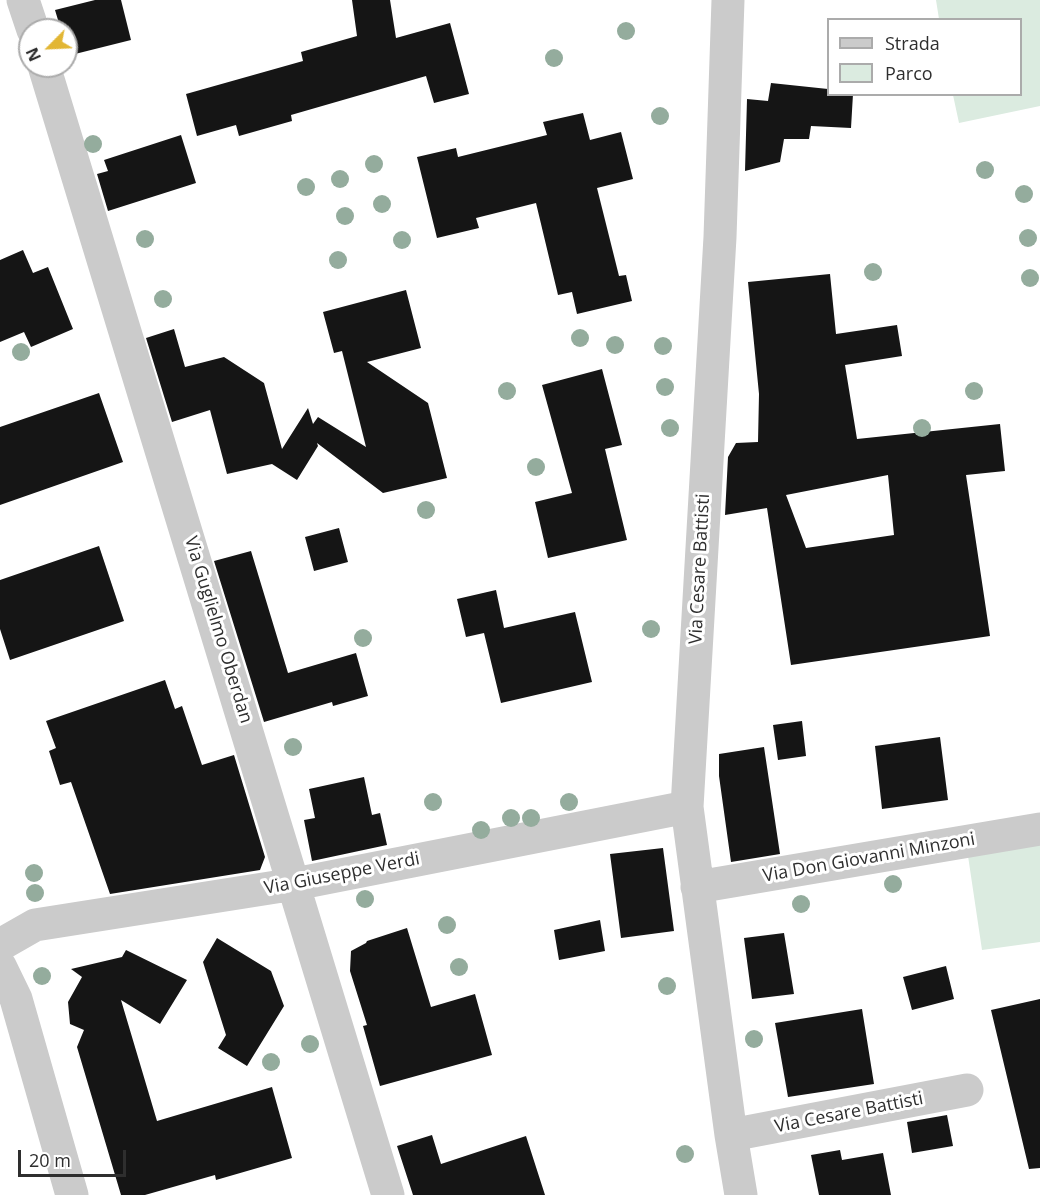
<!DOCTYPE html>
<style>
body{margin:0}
#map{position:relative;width:1040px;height:1195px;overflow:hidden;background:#fff;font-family:"Open Sans",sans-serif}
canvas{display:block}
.legend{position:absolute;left:827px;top:18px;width:195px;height:78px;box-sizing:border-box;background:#fff;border:2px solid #ababab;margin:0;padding:8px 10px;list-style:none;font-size:18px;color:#2e2e2e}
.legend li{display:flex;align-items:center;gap:12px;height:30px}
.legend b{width:30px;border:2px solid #ababab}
.north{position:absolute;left:18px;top:18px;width:60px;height:60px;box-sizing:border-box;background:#fff;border:2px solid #ababab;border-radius:50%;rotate:246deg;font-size:16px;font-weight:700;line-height:24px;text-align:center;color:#2e2e2e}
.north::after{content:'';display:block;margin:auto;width:21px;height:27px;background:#e2b633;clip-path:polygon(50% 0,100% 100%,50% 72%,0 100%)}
.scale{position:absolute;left:18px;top:1150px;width:108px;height:27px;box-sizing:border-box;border:3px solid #2e2e2e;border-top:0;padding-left:8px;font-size:18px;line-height:21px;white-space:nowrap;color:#2e2e2e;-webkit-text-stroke:4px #fff;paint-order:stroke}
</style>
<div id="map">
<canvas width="1040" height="1195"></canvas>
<ul class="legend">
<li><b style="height:8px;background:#cbcbcb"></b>Strada</li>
<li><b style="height:16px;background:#dbebe0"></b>Parco</li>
</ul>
<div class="north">N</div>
<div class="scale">20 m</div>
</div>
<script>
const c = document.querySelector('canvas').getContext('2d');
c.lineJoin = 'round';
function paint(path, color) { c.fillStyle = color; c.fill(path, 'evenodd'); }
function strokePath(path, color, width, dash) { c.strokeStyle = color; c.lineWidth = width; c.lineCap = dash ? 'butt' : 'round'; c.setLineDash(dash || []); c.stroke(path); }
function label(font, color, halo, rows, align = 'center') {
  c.font = font + ' "Open Sans",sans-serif'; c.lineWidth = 6; c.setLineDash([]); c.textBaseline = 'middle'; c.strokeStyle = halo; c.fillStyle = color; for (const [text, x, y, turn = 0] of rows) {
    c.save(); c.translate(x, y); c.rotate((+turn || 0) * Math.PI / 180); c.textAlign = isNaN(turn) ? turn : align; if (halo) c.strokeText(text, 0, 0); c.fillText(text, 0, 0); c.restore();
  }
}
paint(new Path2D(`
 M936,0H1040V106L959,123L953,95L1020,94V20L939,19Z
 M1040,842V942L982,950L968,856Z`), '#dbebe0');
paint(new Path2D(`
 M95,0H121L131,40L67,56L66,30H61L55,10Z
 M352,0H390L396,38L450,23L469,94L434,103L426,76L291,115L292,121L239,136L236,125L197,136L186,94L303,61L301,52L357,36Z
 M771,83L828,89V94H853L851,128L811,126L809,139H784L780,162L745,171L747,99L768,101Z
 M583,113L590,140L621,132L633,179L597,188L619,276L626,275L632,301L577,314L572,292L558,295L536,203L476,218L479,228L437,238L417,157L456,148L458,157L547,135L543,122Z
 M181,135L196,183L108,211L97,174L108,171L104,160Z
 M23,250L33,273L48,267L73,329L31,347L24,332L0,342V260Z
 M830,274L836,334L897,325L902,356L845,365L857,439L1000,424L1005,471L966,475L990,636L791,665L767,508L725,515L728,457L736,443L758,442L759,394L748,282ZM888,475L894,535L806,548L786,495Z
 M406,290L421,348L367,362L428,403L447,478L383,493L317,443L318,446L297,480L272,464L227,474L210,410L172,422L146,338L174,329L185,367L224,357L264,383L282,449L308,408L313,424L318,417L366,447L342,351L334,353L323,312Z
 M602,369L622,445L605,449L627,540L548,558L535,502L572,493L542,385Z
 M99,393L123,462L0,505V427Z
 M339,528L348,562L314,571L305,537Z
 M99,546L124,621L10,660L0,629V580Z
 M251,551L288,673L356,653L368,696L333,706L332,702L264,722L214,561Z
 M496,590L504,628L575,612L592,682L501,703L484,633L466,637L457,599Z
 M165,680L175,709L182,706L202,765L234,755L265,857L260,870L110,894L71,782L60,785L49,751L56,748L46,721Z
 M802,721L806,756L778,760L773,725Z
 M940,737L948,800L882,809L875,746Z
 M764,747L780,854L731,862L719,776V754Z
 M364,777L372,815L380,813L387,845L312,861L304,820L315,818L309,789Z
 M663,848L674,931L621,938L610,854Z
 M600,920L605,951L559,960L554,930Z
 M407,928L431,1007L475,994L492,1055L380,1086L363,1026L367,1025L350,971L351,951L366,943L367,941Z
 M784,933L794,994L752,999L744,938Z
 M217,938L271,971L284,1006L247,1066L218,1048L226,1035L203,962Z
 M126,950L187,980L160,1024L121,1000L157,1121L272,1087L292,1158L216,1180L215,1175L145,1195H121L77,1047L84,1030L70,1024L68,1002L82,977L71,969L122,957Z
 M946,966L954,999L912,1010L903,977Z
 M1040,999V1168L1029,1169L991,1010Z
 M862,1009L874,1084L788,1097L775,1023Z
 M947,1115L953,1146L912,1153L907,1122Z
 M432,1135L441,1164L526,1136L545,1195H413L397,1146Z
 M840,1150L842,1160L883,1153L891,1195H819L811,1155Z`), '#151515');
strokePath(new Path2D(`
 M23,0L33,30
 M728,0L720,237L687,807L731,1135L741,1195
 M44,66L388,1195
 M697,887L1040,829
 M0,945L35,925L295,884L687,807
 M0,966L16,999L72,1195
 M731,1135L967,1090`), '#cbcbcb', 33);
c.fillStyle = '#94ac9d';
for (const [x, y] of [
 [626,31],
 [554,58],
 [660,116],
 [93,144],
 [374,164],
 [985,170],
 [340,179],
 [306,187],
 [1024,194],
 [382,204],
 [345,216],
 [1028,238],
 [145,239],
 [402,240],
 [338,260],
 [873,272],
 [1030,278],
 [163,299],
 [580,338],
 [615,345],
 [663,346],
 [21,352],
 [665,387],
 [507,391],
 [974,391],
 [670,428],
 [922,428],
 [536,467],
 [426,510],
 [651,629],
 [363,638],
 [293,747],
 [433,802],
 [569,802],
 [511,818],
 [531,818],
 [481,830],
 [34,873],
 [893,884],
 [35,893],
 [365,899],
 [801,904],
 [447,925],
 [459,967],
 [42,976],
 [667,986],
 [754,1039],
 [310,1044],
 [271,1062],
 [685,1154]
]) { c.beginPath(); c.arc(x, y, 9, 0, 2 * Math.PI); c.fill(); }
label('18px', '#2e2e2e', '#fff', [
 ["Via Cesare Battisti",700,569,-87],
 ["Via Guglielmo Oberdan",218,630,73],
 ["Via Don Giovanni Minzoni",869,858,-10],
 ["Via Giuseppe Verdi",342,874,-11],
 ["Via Cesare Battisti",849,1113,-11]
]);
</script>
